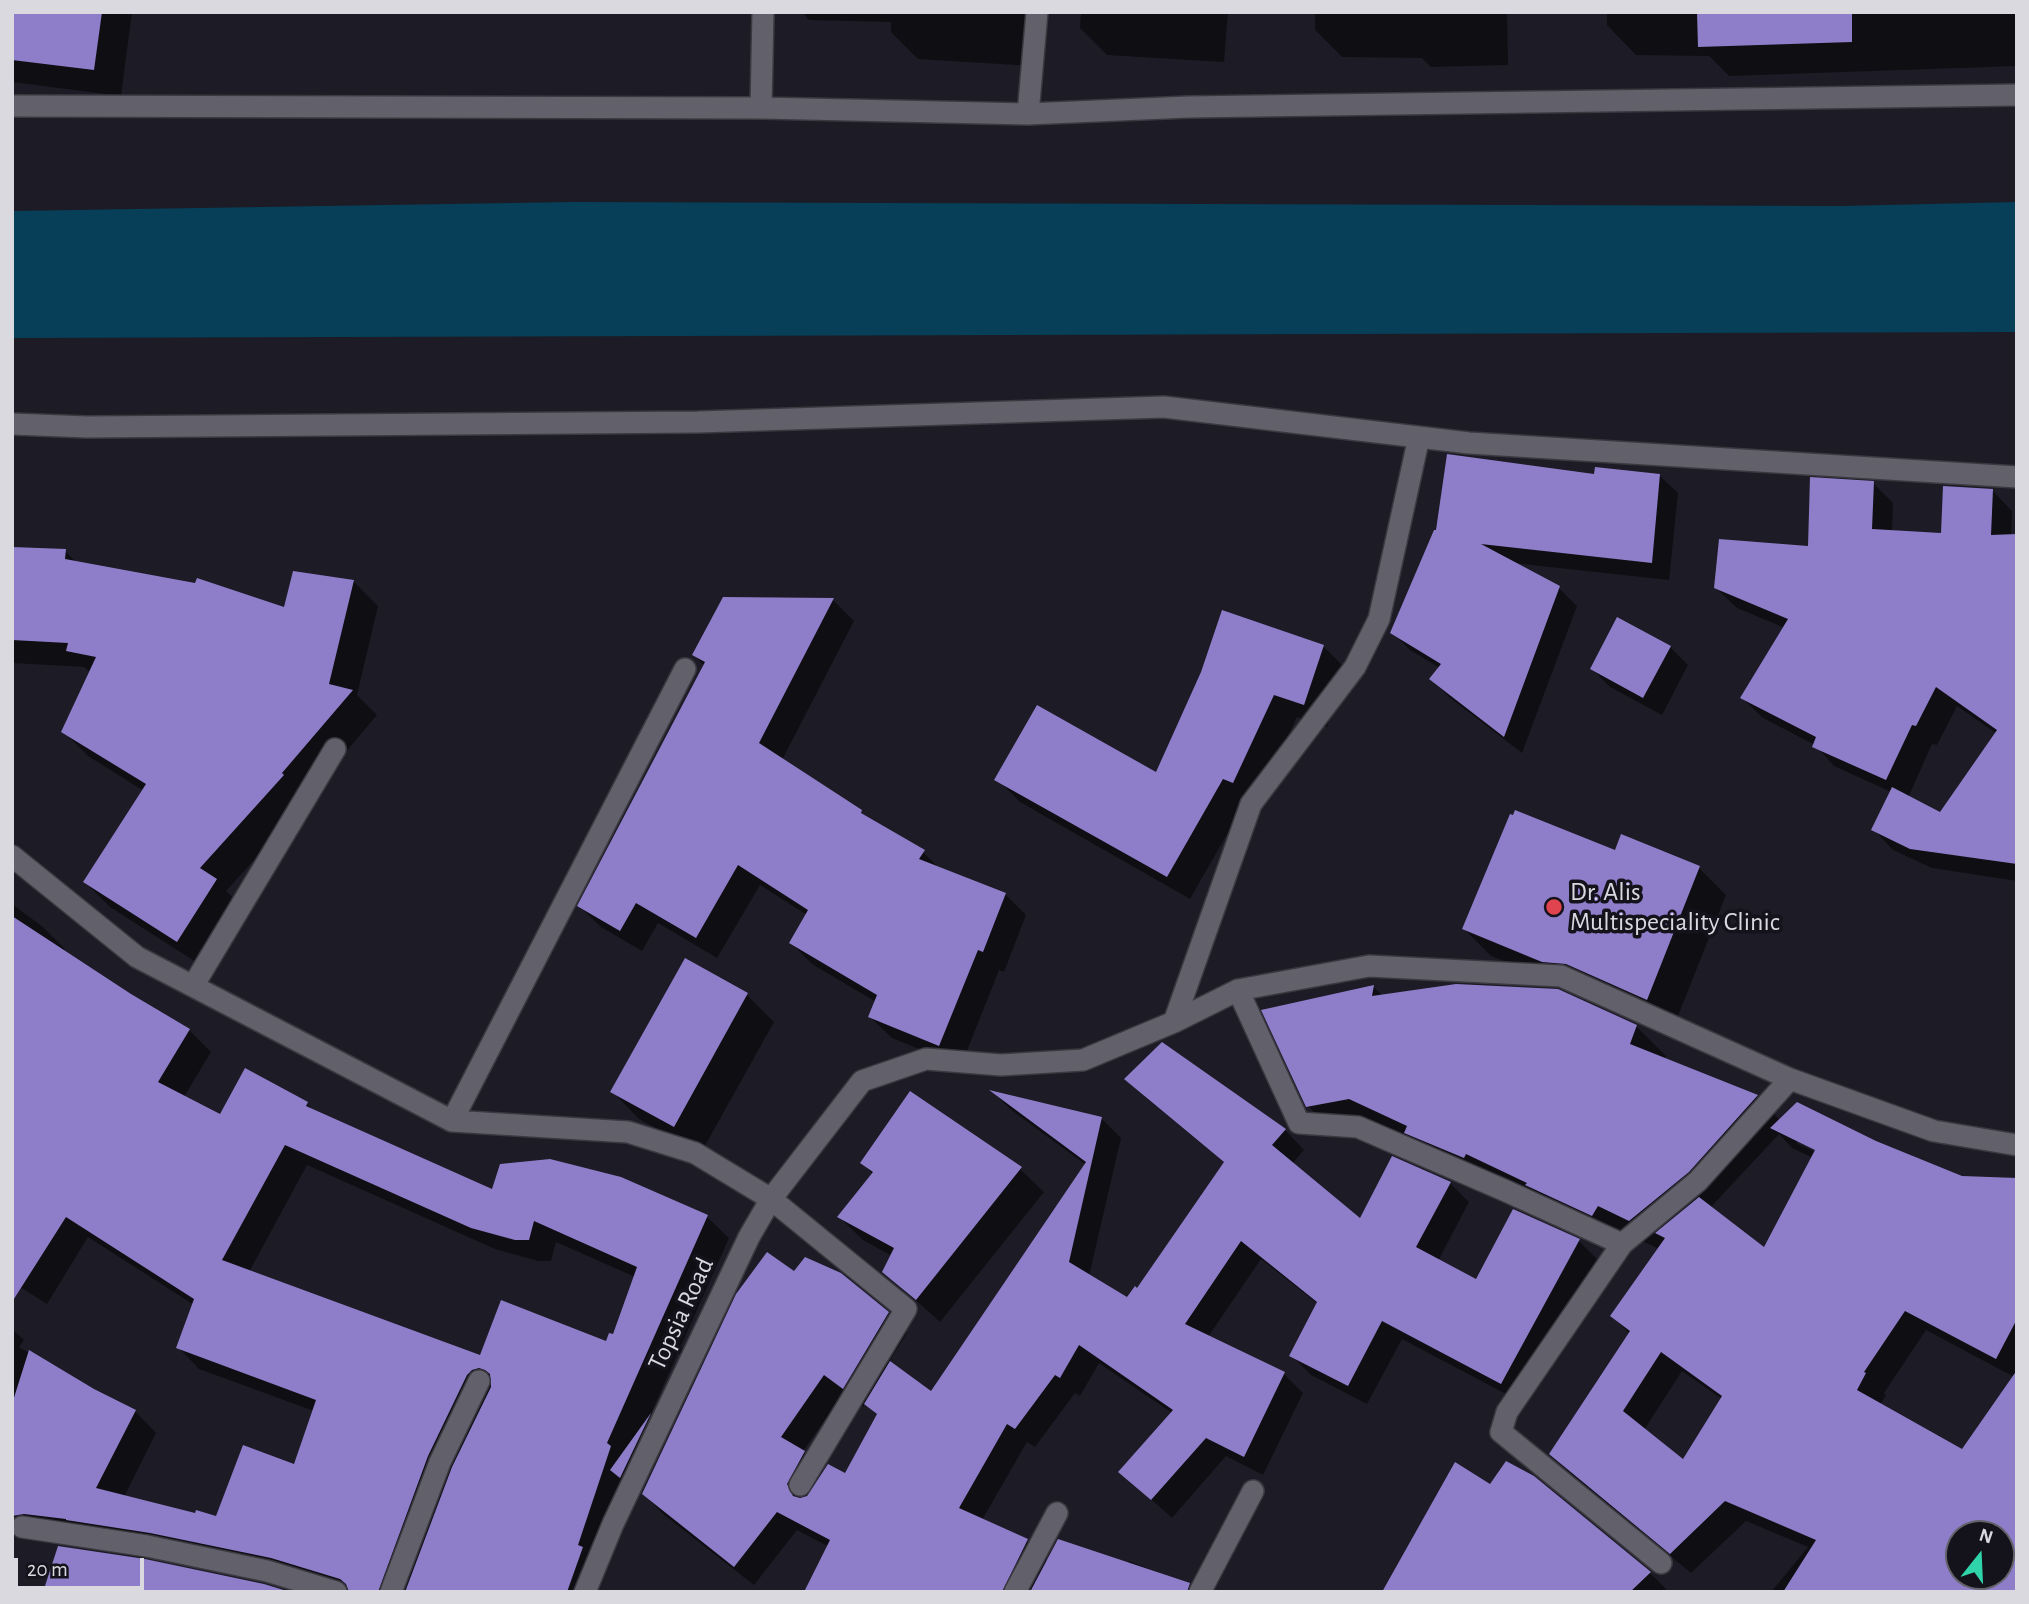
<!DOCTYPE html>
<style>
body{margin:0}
#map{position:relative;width:2029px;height:1604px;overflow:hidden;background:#1d1b25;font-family:"Alegreya Sans",sans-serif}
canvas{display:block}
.frame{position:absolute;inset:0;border:14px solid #dad9df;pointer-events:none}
.north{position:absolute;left:1945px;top:1520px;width:70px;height:70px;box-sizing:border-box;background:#14121b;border:2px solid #636269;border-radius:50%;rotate:18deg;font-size:19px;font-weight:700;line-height:28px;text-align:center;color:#dad9df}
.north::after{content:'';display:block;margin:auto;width:24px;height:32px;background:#30d4aa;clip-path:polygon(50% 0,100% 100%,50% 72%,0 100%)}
.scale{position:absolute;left:14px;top:1558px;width:130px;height:32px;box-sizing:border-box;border:4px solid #dad9df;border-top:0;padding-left:9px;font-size:21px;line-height:24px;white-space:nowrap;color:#dad9df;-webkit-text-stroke:5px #14121b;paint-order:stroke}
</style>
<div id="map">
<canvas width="2029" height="1604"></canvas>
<div class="frame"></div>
<div class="north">N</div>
<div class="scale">20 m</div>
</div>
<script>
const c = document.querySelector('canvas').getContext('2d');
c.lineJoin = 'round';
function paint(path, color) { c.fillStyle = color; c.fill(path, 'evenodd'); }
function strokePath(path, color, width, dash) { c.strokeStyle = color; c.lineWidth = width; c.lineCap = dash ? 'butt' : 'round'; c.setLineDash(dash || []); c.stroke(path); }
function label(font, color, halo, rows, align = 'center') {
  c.font = font + ' "Alegreya Sans",sans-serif'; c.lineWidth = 7; c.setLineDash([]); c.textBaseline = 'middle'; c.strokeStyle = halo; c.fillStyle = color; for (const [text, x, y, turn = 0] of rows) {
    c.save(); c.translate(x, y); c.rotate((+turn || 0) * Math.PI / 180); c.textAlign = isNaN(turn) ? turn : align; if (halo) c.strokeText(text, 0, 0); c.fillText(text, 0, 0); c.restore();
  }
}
paint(new Path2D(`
 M572,202L1841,206L2017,202V332L12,338V211Z`), '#063f57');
paint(new Path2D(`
 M12,12H132L121,96L12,82Z
 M802,12H1036L1033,66L918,59L891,32V22L809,20Z
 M1081,12H1228L1224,62L1107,55L1080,28Z
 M1315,12H1507L1508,65L1431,67L1422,58L1342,57L1315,30Z
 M1607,12H2017V66L1729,76L1709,56L1636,55L1607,25Z
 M1659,475L1678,493L1669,580L1513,563L1559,588L1577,606L1522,753L1449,697L1431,679L1440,668L1410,650L1392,632L1436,532L1595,476Z
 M1873,483L1893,503L1892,532L1942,535L1992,490L2012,511L2011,536H2017V881L1932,868L1893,850L1873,829L1891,792L1834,766L1815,745L1763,718L1742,698L1785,628L1737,608L1716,588L1809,548ZM1957,706L1997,734L1940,814L1908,798L1932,744L1937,745Z
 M12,548L65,551L77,563L285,609L294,573L354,582L378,606L357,695L377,715L306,799L308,801L226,891L241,905L202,966L110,907L85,882L144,791L88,756L63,731L91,673L84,667L12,663Z
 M724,599L833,600L854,621L782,760L861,812L868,819L923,852L941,870L1005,894L1026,915L1004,972L999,970L961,1066L892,1038L870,1017L876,1002L812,964L791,943L807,915L760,885L717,958L658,923L642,951L601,927L579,906L705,666L694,655Z
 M1323,646L1346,669L1327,727L1297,717L1256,805L1246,801L1190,899L1020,802L997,779L1157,774Z
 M1670,647L1688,665L1662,715L1610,687L1592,669Z
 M1622,837L1699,868L1726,895L1674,1026L1491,956L1464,929L1616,853Z
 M12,904L43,927L65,949L63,951L130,996L189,1030L211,1052L184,1097L221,1117L307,1104L316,1113L493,1192L707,1217L729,1238L628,1465L632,1469L596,1592H334L293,1579L37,1538L12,1537V1329L24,1340L19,1347L93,1390L135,1411L156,1433L124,1497L217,1519L295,1466L314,1411L199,1369L178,1347L194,1305L88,1237L47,1304L12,1282ZM307,1165L495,1249L538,1261H551L556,1242L635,1277L614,1336L607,1343L481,1358L249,1272Z
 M1374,987L1383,996L1636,1026L1666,1056L1664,1059L1757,1097L1780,1120L1875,1142L1961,1177L2017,1180L2016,1378L1926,1330L1884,1393L1886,1395L1880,1405L1963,1451L2010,1383L2017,1592H1771L1808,1547L1746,1521L1691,1573L1571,1474L1551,1454L1630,1334L1612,1316L1659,1249L1628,1234L1622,1244L1380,1127L1338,1136L1308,1106L1264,1011ZM1779,1134L1792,1148L1813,1158L1765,1250L1710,1208ZM1799,1140L1824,1152L1822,1155L1796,1143ZM1682,1371L1722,1399L1683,1462L1644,1430ZM1959,1534H2001V1576H1959Z
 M747,995L774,1022L701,1153L639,1119L613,1092Z
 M1162,1044L1285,1130L1304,1150L1292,1164L1360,1221L1450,1183L1469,1202L1438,1261L1476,1281L1514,1211L1579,1241L1598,1260L1521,1402L1402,1339L1367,1404L1311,1375L1291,1355L1318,1304L1261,1259L1208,1337L1284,1374L1303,1393L1263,1475L1226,1456L1172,1518L1121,1472L1172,1413L1099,1363L1080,1396L1075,1393L1035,1447L1027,1442L982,1520L1027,1541L1048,1561L1128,1564L1129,1561L1189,1585L1196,1592H806L829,1547L797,1530L754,1585L663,1514L644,1494L794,1274L888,1313L907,1333L889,1362L931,1394L1086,1165L1010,1109L994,1093L1101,1118L1121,1138L1089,1276L1128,1299L1138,1290L1225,1163L1146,1098L1127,1079ZM844,1393L863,1407L865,1403L878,1416L846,1476L825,1472L803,1451Z
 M862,1163L1020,1169L1044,1192L940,1322L884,1272L892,1256L863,1240L839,1217L873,1174Z
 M1491,1486L1650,1573L1667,1590L1388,1592Z`), '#0007');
paint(new Path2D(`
 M12,12H102L94,70L12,60Z
 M1697,12H1852V42L1698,47Z
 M1447,454L1594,474L1595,467L1660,474L1652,563L1481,544L1560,586L1504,737L1429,679L1441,664L1390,633L1434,530H1436Z
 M1810,477L1874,481L1872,529L1941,533L1943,486L1993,489L1991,535L2017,534V864L1910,849L1871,830L1892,787L1940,812L1997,730L1936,687L1916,726L1912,725L1886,780L1812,747L1816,737L1740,698L1788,619L1714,588L1719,539L1808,546Z
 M12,547L66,549L65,559L195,583L197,578L284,607L293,571L354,580L329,684L353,690L282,773L284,775L200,868L217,879L177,942L83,882L146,784L61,732L96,657L66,651L68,643L12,640Z
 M723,597L834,598L759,743L862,810L861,813L925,850L919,859L1006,893L983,952L978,950L939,1046L868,1017L877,995L789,943L808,910L738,865L696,938L636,903L620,931L577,906L705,662L692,655Z
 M1222,610L1324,645L1304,705L1274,695L1233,783L1223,779L1167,877L994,780L1037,705L1156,772L1201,672Z
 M1617,617L1671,646L1643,698L1590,669Z
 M1515,810L1615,850L1621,834L1700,866L1647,1000L1566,964L1542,962L1462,929L1510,814L1513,815Z
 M12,916L131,994L190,1029L158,1082L220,1114L245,1068L308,1102L306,1106L492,1189L500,1164L550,1159L621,1177L708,1215L607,1443L611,1446L578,1545L583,1547L567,1592H405L452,1467L491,1387L490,1374L485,1370L479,1368L472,1370L467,1375L428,1456L378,1592H349L346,1584L340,1579L271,1558L150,1533L66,1520V1519L24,1514L12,1516V1404L29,1350L94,1389L136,1410L96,1488L195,1513L196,1510L216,1516L243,1445L294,1464L316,1400L176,1348L194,1299L66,1217L12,1302ZM285,1145L471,1228L515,1240H529L534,1221L637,1267L613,1334L609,1333L606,1341L501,1300L480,1355L222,1260Z
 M685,958L748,993L674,1127L610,1092Z
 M1456,984L1558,989L1637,1025L1630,1044L1758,1095L1689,1172L1629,1221L1598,1206L1592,1216L1525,1185L1527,1183L1466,1154L1464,1158L1404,1133L1407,1126L1349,1099L1306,1107L1261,1010L1374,985L1372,996Z
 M1162,1042L1286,1129L1272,1145L1360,1218L1392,1156L1451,1182L1416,1247L1476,1279L1513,1209L1580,1239L1501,1384L1382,1321L1348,1386L1289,1356L1317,1302L1241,1241L1185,1324L1285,1372L1244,1457L1206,1438L1151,1500L1118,1472L1173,1410L1079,1345L1060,1378L1055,1375L1015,1429L1007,1424L959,1508L1028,1539L1002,1592H804L830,1540L777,1512L734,1567L642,1494L736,1294L767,1252L794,1271L805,1257L841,1273L889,1312L843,1389L824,1375L781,1437L805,1451L787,1484L793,1496L800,1498L807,1496L828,1464L845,1473L877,1414L864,1404L890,1361L931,1391L1086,1162L989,1090L1102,1117L1069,1262L1127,1297L1135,1286L1137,1288L1224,1162L1124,1079Z
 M910,1091L1022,1167L916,1300L882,1272L894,1248L837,1217L873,1172L860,1163Z
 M1797,1102L1876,1141L1962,1176L2017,1178V1319L1996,1359L1905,1311L1864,1372L1866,1373L1857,1390L1962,1449L2017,1370V1592H1783L1816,1540L1725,1501L1670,1554L1549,1454L1630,1331L1610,1316L1665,1238L1655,1233L1699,1197L1764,1247L1815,1150L1770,1128ZM1661,1352L1722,1396L1683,1459L1623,1411ZM1959,1534H2001V1576H1959Z
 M651,1413L620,1478L610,1470Z
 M1506,1461L1534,1476L1651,1572L1630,1592H1382L1455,1462L1490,1484Z
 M1058,1539L1190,1583L1187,1592H1030Z
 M58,1546L145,1559L264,1584L290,1592H43Z`), '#8e7eca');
const minor = new Path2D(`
 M12,106L761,108L1028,114L1188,107L2017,95
 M761,108L763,12
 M1028,114L1037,12
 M12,424L87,427L698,422L1164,407L1469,443L2017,477
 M12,856L137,957L452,1121L628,1132L695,1153L771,1199L906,1309L800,1485
 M193,986L335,749
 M1238,990L1299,1123L1358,1127L1506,1191L1622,1244
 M1174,1022L1251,804L1355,667L1379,619L1419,437
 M452,1121L685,669
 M22,1527L147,1546L267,1571L336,1592
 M1661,1563L1501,1432L1507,1412L1622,1244L1698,1181L1790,1079
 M391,1592L440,1462L479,1381
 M585,1592L613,1524L749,1237L771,1199L862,1081L926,1059L1001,1065L1083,1060L1174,1022L1238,990L1369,966L1561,976L1790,1079L1934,1131L2017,1145
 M1015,1592L1057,1513
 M1200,1592L1253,1491`);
strokePath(minor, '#3a3940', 24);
strokePath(minor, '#61606b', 21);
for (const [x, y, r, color] of [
 [1554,907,9,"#e0444e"]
]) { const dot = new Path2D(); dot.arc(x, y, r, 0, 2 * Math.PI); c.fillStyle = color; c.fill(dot); strokePath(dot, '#14121b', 2.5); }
label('26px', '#dad9df', '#14121b', [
 ["Dr. Alis",1570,892],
 ["Multispeciality Clinic",1570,922]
], 'left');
label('26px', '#dad9df', '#14121b', [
 ["Topsia Road",681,1314,-65]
]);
</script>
